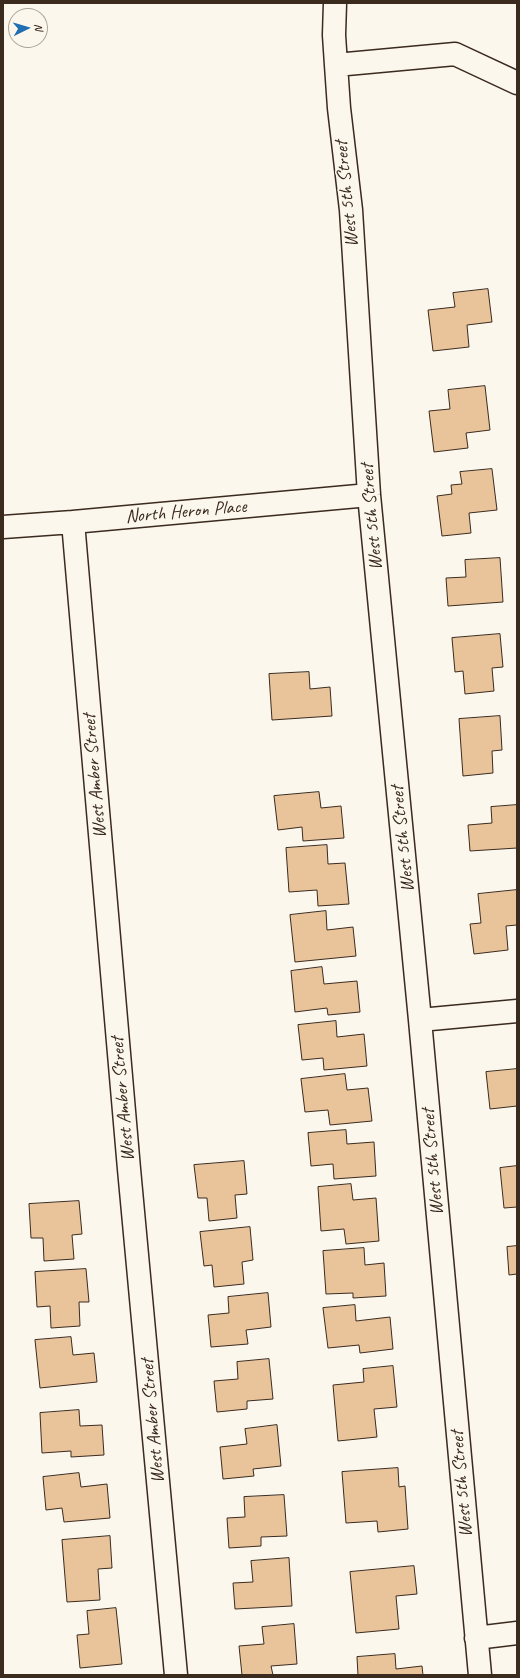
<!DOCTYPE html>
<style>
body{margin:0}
#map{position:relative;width:520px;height:1678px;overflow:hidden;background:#fbf7ec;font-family:Caveat,sans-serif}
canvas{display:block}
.frame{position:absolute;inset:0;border:4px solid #3b2a1e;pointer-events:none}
.north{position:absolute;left:8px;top:8px;width:40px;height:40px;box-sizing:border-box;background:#fbf7ec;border:1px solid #aea59a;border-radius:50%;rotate:85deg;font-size:11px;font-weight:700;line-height:16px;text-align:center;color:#3b2a1e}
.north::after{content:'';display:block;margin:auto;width:14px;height:18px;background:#1f6fb2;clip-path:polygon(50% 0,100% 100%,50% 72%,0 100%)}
</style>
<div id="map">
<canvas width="520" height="1678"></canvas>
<div class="frame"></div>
<div class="north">N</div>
</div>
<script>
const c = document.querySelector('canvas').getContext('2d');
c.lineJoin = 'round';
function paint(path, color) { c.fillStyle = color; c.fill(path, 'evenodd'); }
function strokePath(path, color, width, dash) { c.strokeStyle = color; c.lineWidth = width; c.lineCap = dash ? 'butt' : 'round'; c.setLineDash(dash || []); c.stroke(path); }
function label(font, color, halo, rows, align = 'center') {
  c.font = font + ' Caveat,sans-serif'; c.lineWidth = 3; c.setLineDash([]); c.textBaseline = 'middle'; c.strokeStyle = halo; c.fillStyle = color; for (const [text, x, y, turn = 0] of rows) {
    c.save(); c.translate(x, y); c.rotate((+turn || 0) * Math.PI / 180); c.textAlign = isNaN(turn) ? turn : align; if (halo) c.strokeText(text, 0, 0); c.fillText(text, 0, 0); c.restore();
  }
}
const building = new Path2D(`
 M488,289L492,322L467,325L469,347L433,351L428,310L455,307L453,293Z
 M485,386L490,430L466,433L468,448L434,452L429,411L450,409L448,390Z
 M492,469L497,510L469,513L471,533L442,536L437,496L452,494L451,485L462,484L460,472Z
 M500,558L503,602L448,606L446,578L466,577L465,560Z
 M500,634L503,667L492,668L494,691L465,694L463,671L455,672L452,638Z
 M309,672L310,689L330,687L332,716L272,720L269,674Z
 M500,716L502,750L492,751L493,773L463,776L459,719Z
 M319,792L321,808L341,806L344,838L303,841L302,827L278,830L274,796Z
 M517,805V848L470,851L468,825L492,823L491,807Z
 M327,845L328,864L345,863L349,904L318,906L317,890L289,892L286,848Z
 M517,890V925L506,926L508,950L474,954L470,924L481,923L478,894Z
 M326,911L327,930L353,927L356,956L295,962L290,915Z
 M322,967L324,984L357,981L360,1012L328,1015L327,1008L295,1012L291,971Z
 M336,1021L337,1037L364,1034L367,1066L324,1070L323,1058L302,1060L298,1025Z
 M517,1069V1106L490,1109L486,1072Z
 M345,1074L347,1090L368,1088L372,1121L330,1125L328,1110L305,1112L301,1079Z
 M346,1130L347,1144L374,1142L376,1176L334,1179L333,1164L311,1166L308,1133Z
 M244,1161L247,1194L235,1195L237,1218L209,1221L207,1198H198L194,1165Z
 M517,1166V1207L504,1208L500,1168Z
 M351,1184L353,1200L376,1198L379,1241L346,1244L344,1229L321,1231L318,1187Z
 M79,1201L82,1234L72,1235L74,1259L44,1261L43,1238H31L29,1204Z
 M250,1227L253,1260L242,1262L244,1284L214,1287L212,1265L204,1266L200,1232Z
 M517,1246V1274L509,1275L507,1247Z
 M364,1248L365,1265L384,1263L386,1296L353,1298V1293L326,1294L323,1251Z
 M86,1269L89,1302H79L80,1326L51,1328L50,1306L37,1307L35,1272Z
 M268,1293L271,1327L246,1330L248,1344L211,1347L208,1315L229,1313L228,1297Z
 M355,1305L356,1321L390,1317L393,1349L360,1353L359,1345L328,1348L323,1308Z
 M71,1337L73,1355L94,1353L97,1382L40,1388L35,1340Z
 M269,1359L273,1399L247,1401V1409L217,1412L214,1381L238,1379L237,1362Z
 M393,1366L397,1407L374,1409L377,1437L338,1441L333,1385L364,1382L363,1369Z
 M79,1410L80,1426L102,1425L104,1455L71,1457V1451L42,1453L40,1413Z
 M277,1425L281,1466L253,1469L254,1476L223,1479L220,1447L247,1444L245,1429Z
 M398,1468L399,1487L405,1486L408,1529L378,1532L377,1521L346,1523L342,1472Z
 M79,1473L81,1487L107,1484L110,1518L64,1522L62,1508L46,1510L43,1477Z
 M284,1495L287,1536L261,1537V1546L229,1548L227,1518L245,1517L244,1497Z
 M110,1536L112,1568L98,1569L100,1600L67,1602L62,1540Z
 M289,1558L292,1606L235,1609L233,1583L253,1582L251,1561Z
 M414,1566L417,1594L396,1596L399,1629L356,1633L350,1572Z
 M116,1608L122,1664L80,1668L77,1635L89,1634L87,1611Z
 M294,1624L297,1664L271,1666L273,1675H242L239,1646L264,1644L262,1627Z
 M395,1654L396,1669L422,1666L423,1675H358L357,1657Z`);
paint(building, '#e9c49a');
strokePath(building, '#3b2a1e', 1);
const minor = new Path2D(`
 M335,3L334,35L336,65L339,108L351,210L369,495L420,1020L480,1675
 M336,65L455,54L517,83
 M73,522L129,1169L176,1675
 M3,527L73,522L369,495
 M420,1020L517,1011
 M476,1638L517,1633`);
strokePath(minor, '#3b2a1e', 25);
strokePath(minor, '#fbf7ec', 22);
label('19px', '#3b2a1e', '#fbf7ec', [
 ["West 5th Street",347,194,-96],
 ["North Heron Place",186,512,-5],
 ["West 5th Street",372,517,-95],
 ["West Amber Street",95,776,-95],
 ["West 5th Street",403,839,-96],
 ["West Amber Street",123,1099,-95],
 ["West 5th Street",433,1162,-95],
 ["West Amber Street",153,1421,-95],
 ["West 5th Street",462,1484,-95]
]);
</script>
